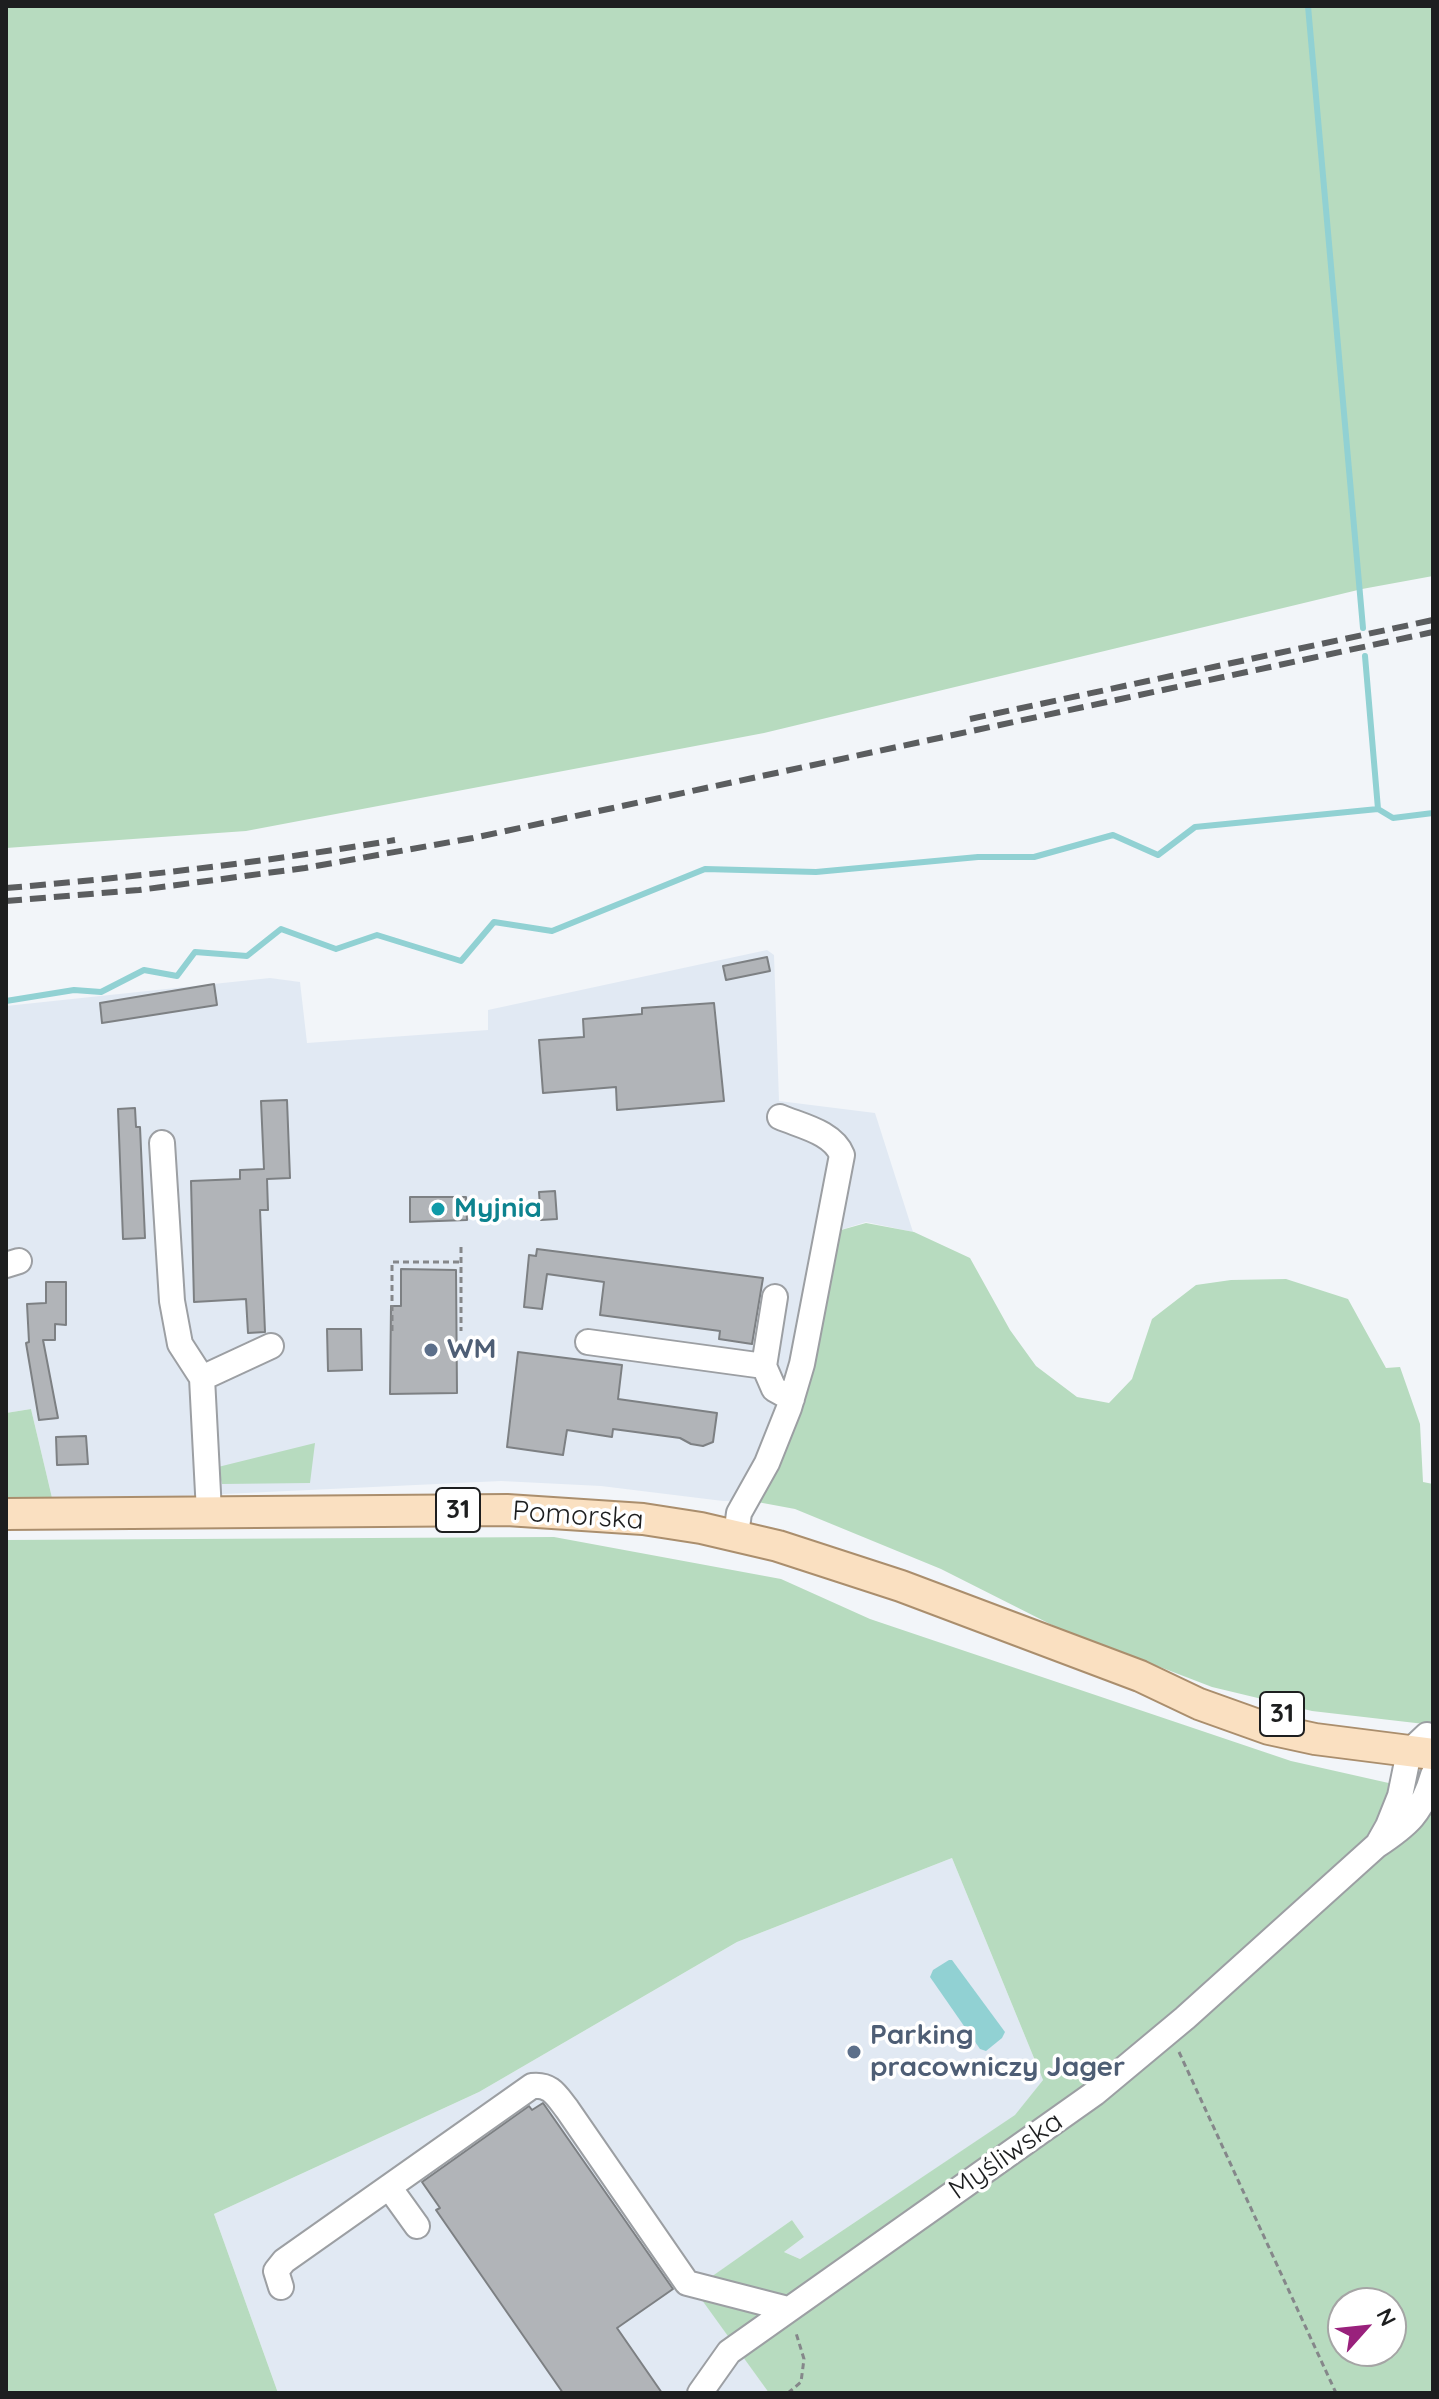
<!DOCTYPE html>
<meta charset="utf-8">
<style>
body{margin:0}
#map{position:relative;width:1439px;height:2399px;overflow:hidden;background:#f2f5f9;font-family:Quicksand,sans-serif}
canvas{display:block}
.frame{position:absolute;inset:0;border:8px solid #1d1e1f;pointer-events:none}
.north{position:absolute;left:1327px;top:2287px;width:80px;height:80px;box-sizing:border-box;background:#fff;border:2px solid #a5a5a5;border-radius:50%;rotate:63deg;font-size:22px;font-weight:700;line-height:32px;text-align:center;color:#1d1e1f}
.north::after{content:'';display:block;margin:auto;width:28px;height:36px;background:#99217c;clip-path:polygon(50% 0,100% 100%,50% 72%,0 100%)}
</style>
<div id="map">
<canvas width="1439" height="2399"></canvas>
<div class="frame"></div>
<div class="north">N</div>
</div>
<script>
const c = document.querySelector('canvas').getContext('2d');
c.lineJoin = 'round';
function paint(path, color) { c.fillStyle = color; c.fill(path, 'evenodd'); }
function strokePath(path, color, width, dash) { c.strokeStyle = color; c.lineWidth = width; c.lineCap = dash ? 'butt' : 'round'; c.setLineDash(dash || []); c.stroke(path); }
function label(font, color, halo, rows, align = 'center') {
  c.font = font + ' Quicksand,sans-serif'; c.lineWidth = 7; c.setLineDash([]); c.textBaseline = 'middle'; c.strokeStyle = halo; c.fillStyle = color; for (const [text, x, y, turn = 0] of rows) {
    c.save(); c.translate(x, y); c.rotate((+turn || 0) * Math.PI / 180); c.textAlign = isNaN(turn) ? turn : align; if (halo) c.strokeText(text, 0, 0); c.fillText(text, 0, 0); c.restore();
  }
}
paint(new Path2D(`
 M767,950L774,955L779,1101L875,1113L913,1232L866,1222L834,1232L752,1501H723L601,1486L501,1481L53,1502L31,1409L6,1413V1006L270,978L300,982L307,1043L488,1030V1010Z
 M952,1858L1043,2080L1016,2115L800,2259L784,2252L804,2237L792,2220L695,2289L769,2393H278L214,2214L479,2092L737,1942Z`), '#e1e9f3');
paint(new Path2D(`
 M6,6H1433V576L1362,589L764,733L246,831L6,848Z
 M866,1223L914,1232L970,1258L1010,1330L1036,1366L1077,1397L1109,1403L1132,1379L1152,1319L1196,1285L1231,1280L1286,1279L1348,1299L1386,1368L1400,1367L1420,1424L1423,1482L1433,1484V1725L1312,1711L1212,1687L1056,1627L941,1569L795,1509L752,1501L834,1232Z
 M31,1409L53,1502L6,1500V1413Z
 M315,1443L310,1483L222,1484L218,1467Z
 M554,1537L781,1579L870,1619L1291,1761L1433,1793V2393H769L694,2289L792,2220L804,2237L784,2252L800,2259L1015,2115L1043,2080L952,1858L737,1942L479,2092L214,2214L278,2393H6V1540ZM1343,2303H1391V2351H1343Z`), '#b7dbbf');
paint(new Path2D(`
 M949,1960H952L1005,2032L1002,2038L986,2051L980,2049L930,1977L933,1970Z`), '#91d1d3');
strokePath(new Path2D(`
 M1308,6L1363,628
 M1378,809L1393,818L1433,813
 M6,1001L74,990L101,992L144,970L177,976L195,952L247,956L281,929L336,949L377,935L461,961L494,922L552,931L705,869L816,872L978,857H1034L1113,835L1158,855L1195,827L1378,809L1365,656`), '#91d1d3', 6);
const building = new Path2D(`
 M767,957L770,971L726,980L723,966Z
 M214,984L217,1005L102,1023L100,1003Z
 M714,1003L724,1101L617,1110L616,1087L543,1093L539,1040L584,1037L583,1019L642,1014V1008Z
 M287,1100L290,1178L267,1179L268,1210H260L265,1332L248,1333L246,1299L194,1302L191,1181L240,1179V1170L264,1169L261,1101Z
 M135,1108L136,1127H140L145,1238L123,1239L118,1109Z
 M555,1191L557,1219L541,1220L539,1192Z
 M410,1197H466L467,1220L410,1222Z
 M537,1249L763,1278L752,1344L719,1339L720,1331L600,1315L604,1282L547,1274L542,1309L524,1307L529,1255L536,1256Z
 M401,1269L456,1270L457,1393L390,1394L391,1306H401Z
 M46,1282H66V1325L55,1324V1340H43L58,1418L39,1420L26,1343L29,1342L27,1304L46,1303Z
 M327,1329H361L362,1370L328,1371Z
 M518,1352L622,1365L618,1399L717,1413L713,1442L703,1446L691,1444L680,1438L613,1429L612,1437L567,1430L563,1455L507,1447Z
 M86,1436L88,1464L57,1465L56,1437Z
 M543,2103L673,2289L617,2328L662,2393H563L436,2210L440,2208L422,2182L529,2106L532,2110Z`);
paint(building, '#b1b4b8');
strokePath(building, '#7d8083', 2);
const minor = new Path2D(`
 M162,1143L172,1301L180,1344L202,1378L209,1512
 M6,1265L19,1261
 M588,1342L764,1366L774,1389L792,1399
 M764,1366L775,1297
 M202,1378L271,1346
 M736,1535L739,1513L767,1463L789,1408L802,1364L842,1155C833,1132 801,1126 780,1117
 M1379,1842L1388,1826L1400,1796L1409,1752L1427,1735L1433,1741
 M389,2187L417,2226
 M281,2287L276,2271L284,2261L532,2086C551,2084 556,2095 567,2109L687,2283L788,2309
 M700,2393L729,2352L1095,2093L1185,2018L1376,1846C1408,1825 1422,1813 1433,1775`);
const major = new Path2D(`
 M6,1514L507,1510L643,1519L701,1528L778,1546L901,1586L1140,1676L1199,1704L1269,1729L1315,1739L1433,1754`);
strokePath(minor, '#9c9fa3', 28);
strokePath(major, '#aa8e6d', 34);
strokePath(new Path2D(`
 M461,1247V1331
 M392,1331V1262H461
 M1179,2052L1336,2393
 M788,2393L801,2382L804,2359L796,2333`), '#85878a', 3, [6, 4]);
strokePath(minor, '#fff', 24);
strokePath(major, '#fae0c1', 30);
strokePath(new Path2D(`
 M970,719L1433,620
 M6,888C137,877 266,862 395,840
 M6,901L139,890L305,868L473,838L1433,632`), '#5b5d5f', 6, [16, 8]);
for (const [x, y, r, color] of [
 [438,1209,8,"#0f9aa8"],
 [431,1350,8,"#5c6f8a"],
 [854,2052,8,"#5c6f8a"]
]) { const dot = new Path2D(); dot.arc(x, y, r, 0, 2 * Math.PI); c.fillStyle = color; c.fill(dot); strokePath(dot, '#fff', 3); }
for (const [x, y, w] of [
 [458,1510,44],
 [1282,1714,44]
]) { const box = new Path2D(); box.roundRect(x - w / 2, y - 22, w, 44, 6); c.fillStyle = '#fff'; c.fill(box); strokePath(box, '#1d1e1f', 2); }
label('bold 26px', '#1d1e1f', null, [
 ["31",458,1510],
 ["31",1282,1714]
]);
label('bold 28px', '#0d838f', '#fff', [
 ["Myjnia",454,1209]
], 'left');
label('bold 28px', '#4e5e75', '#fff', [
 ["WM",447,1350],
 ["Parking",870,2036],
 ["pracowniczy Jager",870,2068]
], 'left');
label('28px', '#1d1e1f', '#fff', [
 ["Pomorska",578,1516,4],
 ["Myśliwska",1006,2156,-35]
]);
</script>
